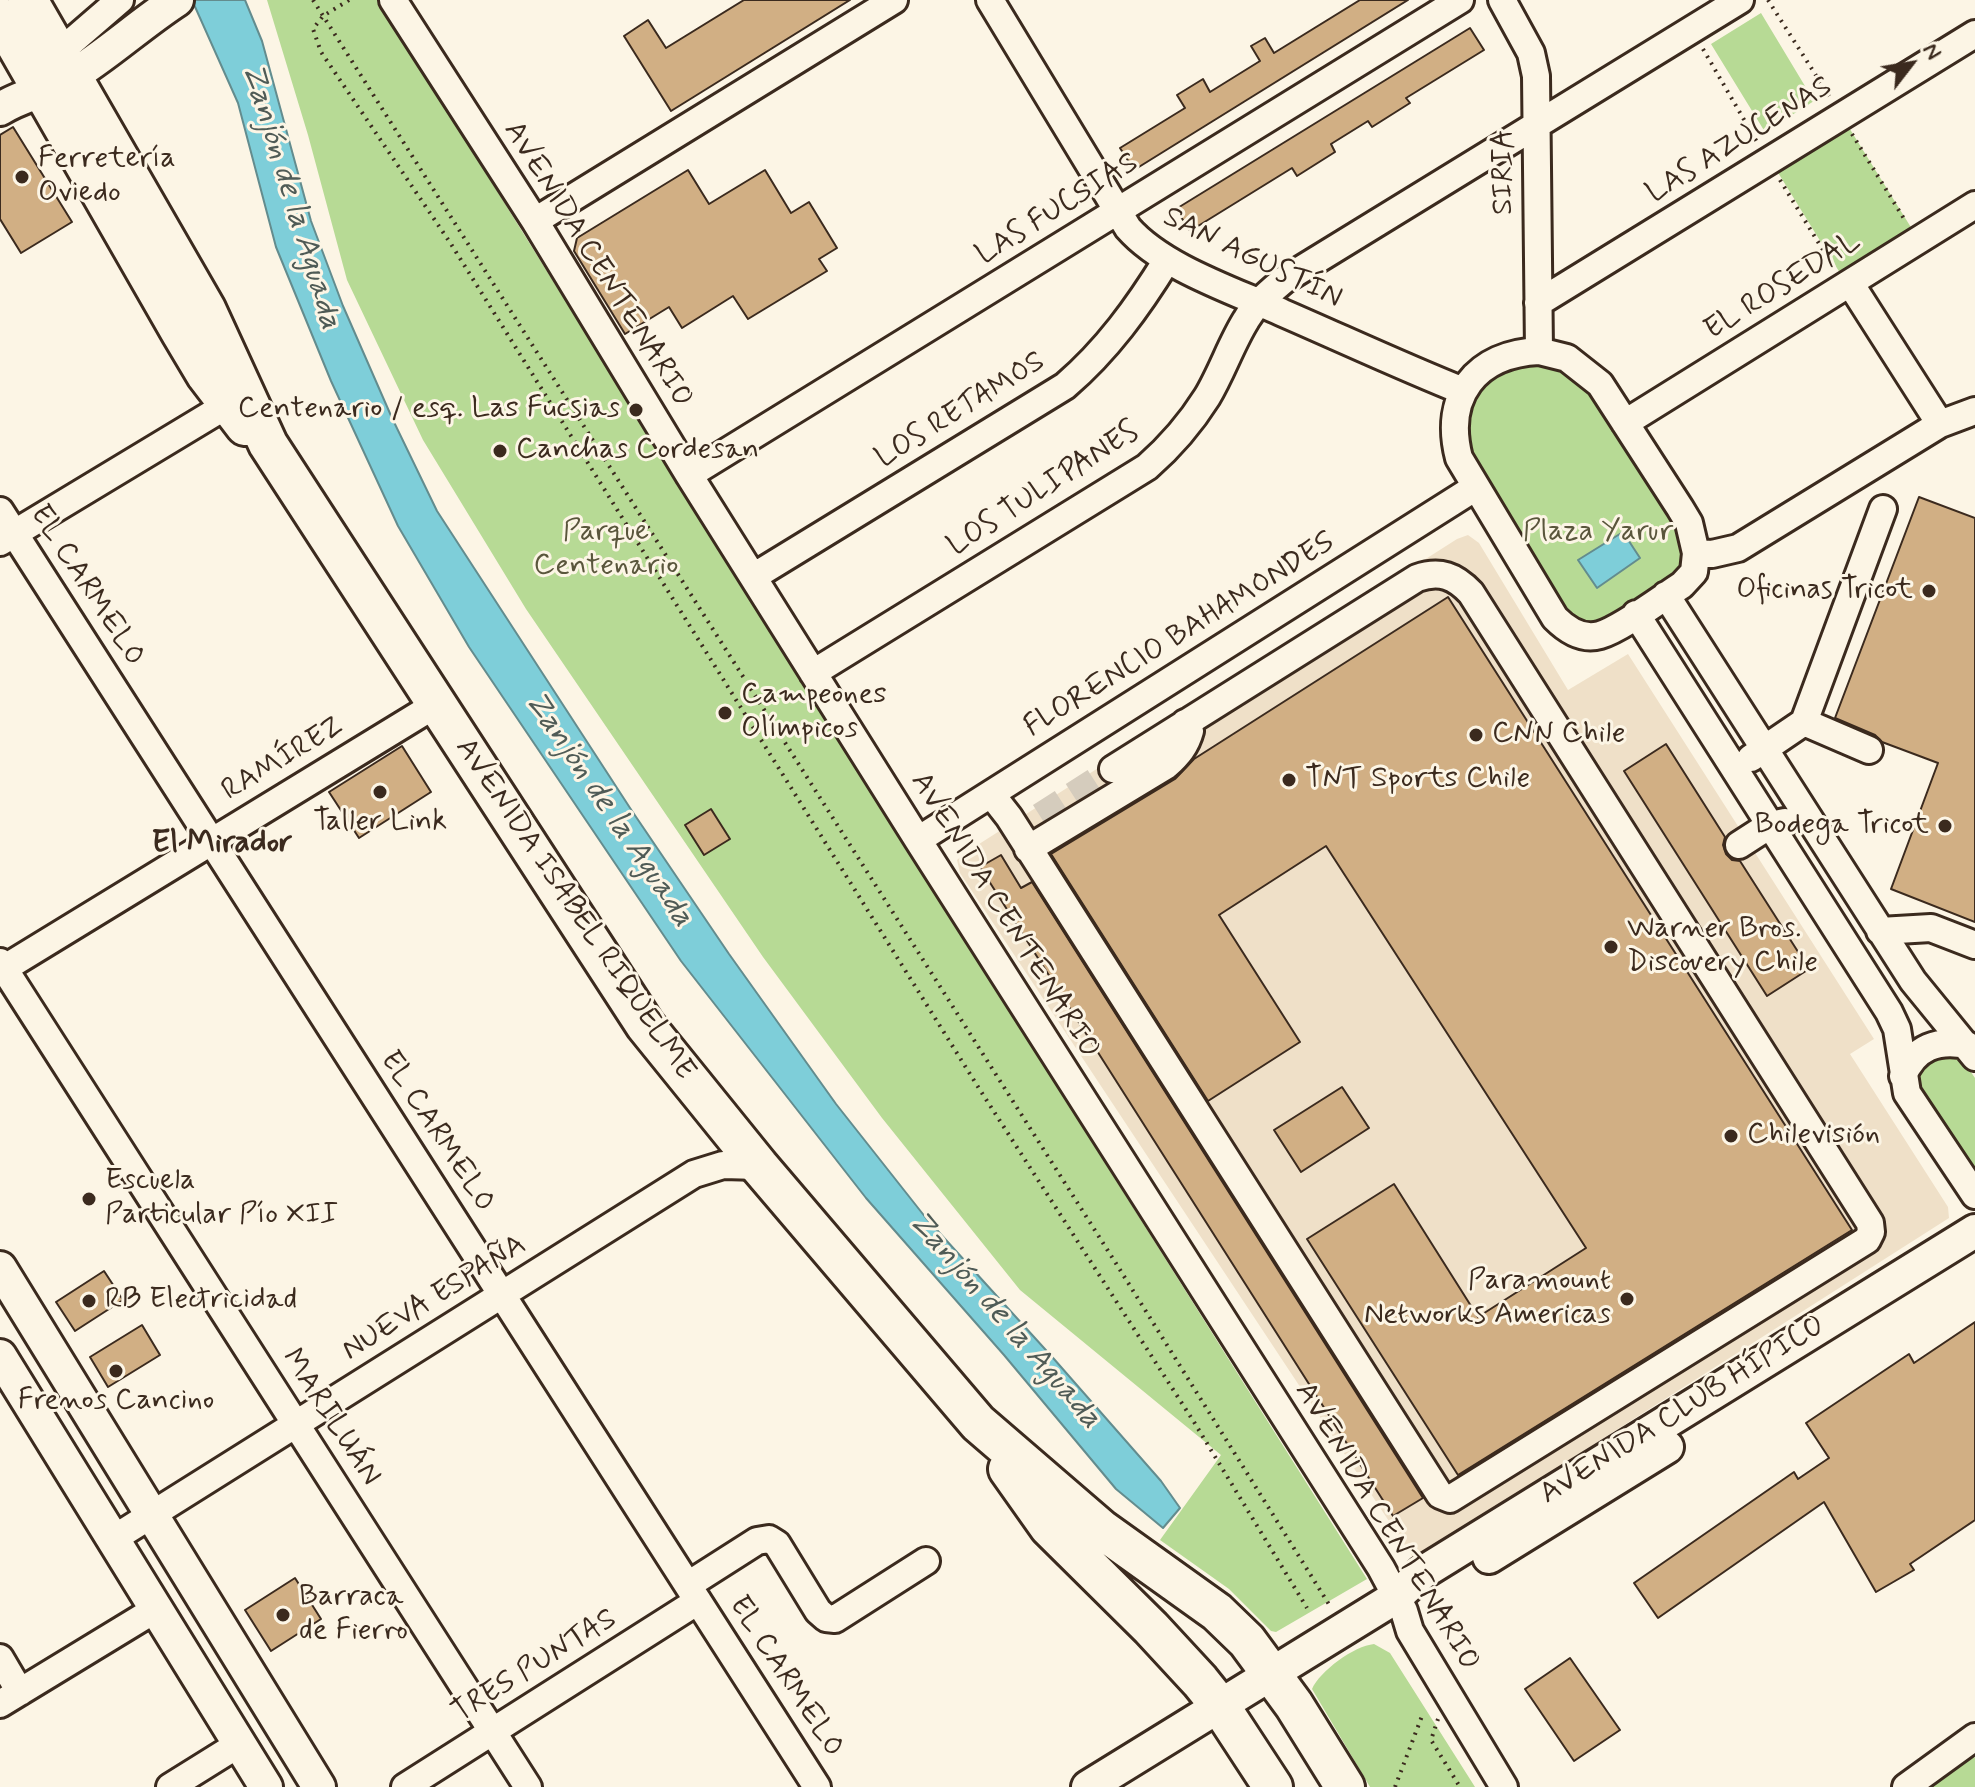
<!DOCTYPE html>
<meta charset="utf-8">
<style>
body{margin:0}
#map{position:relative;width:1975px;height:1787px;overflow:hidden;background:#fcf5e5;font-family:Mynerve,sans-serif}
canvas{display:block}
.north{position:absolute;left:1871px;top:24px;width:80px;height:80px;-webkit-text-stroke:6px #fcf5e5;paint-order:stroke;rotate:59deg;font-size:22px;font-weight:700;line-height:32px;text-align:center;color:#3b2a1e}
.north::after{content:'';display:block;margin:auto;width:28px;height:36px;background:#3b2a1e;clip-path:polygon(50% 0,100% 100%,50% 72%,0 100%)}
</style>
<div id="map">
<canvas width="1975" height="1787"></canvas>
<div class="north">N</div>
</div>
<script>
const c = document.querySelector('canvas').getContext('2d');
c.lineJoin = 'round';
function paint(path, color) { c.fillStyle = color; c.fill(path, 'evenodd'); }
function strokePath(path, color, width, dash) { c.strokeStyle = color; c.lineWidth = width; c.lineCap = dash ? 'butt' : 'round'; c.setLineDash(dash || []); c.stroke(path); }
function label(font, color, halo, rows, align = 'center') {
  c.font = font + ' Mynerve,sans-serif'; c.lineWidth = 6; c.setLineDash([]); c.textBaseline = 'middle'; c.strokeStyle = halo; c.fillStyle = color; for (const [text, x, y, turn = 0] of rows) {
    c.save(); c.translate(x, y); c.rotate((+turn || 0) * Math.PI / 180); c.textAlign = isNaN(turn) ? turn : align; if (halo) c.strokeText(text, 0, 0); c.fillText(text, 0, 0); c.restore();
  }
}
paint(new Path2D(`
 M1468,535L1479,543L1568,690L1628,654L1874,1039L1850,1054L1948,1207L1949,1218L1414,1559L960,873L957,860L965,853L1457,539Z`), '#efe0c8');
paint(new Path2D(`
 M267,0H378L867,785L1367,1579L1276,1632L1271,1631L1229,1589L1160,1540L1221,1455L1020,1290L882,1118L763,957L526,609L423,440L347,280L308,135Z
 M1761,13L1814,101L1765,132L1711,44Z
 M1848,126L1912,229L1840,273L1777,171Z
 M1545,362L1568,372L1587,388L1678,527L1686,546L1684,569C1659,587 1612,632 1580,621C1573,618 1566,611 1560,606L1466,449C1461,418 1474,386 1502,370C1513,363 1532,364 1545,362Z
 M1932,1054L1960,1056L1975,1078V1179L1912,1086L1913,1073Z
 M1374,1644L1390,1653L1475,1787H1370L1312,1689C1320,1671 1354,1646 1374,1644Z
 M1971,1753L1975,1758V1787H1921Z`), '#b7da95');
const water = new Path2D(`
 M192,0H245L262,41L311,221L343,306L392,418L437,511L632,811L729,954L836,1104L926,1218L1054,1359L1161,1481L1180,1508L1163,1528L1116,1489L1004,1355L866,1198L681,961L469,647L398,526L331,381L276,247L238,103Z
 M1623,532L1640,558L1597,588L1578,560Z`);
paint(water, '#7eced9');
strokePath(water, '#638c8e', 2);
const building = new Path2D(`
 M744,0H850L671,111L624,36L648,20L666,48Z
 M1360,0H1408L1134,170L1120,148L1185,108L1177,95L1203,79L1210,92L1260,61L1251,46L1265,38L1274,53Z
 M1470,28L1484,50L1406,98L1410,103L1372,127L1368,121L1331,144L1335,152L1297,176L1292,168L1190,231L1176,209Z
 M13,127L72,222L21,253L0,219V135Z
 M688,170L709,204L765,170L791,213L809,202L837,248L819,259L827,271L748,319L733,296L682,328L669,307L625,334L574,251L577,238Z
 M1919,497L1975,518V922L1891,889L1938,763L1882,742L1875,735L1835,718Z
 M1448,597L1852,1230L1458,1475L1307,1239L1394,1184L1478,1317L1586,1248L1326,846L1219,915L1300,1042L1208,1101L1051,854L1175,779L1194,759Z
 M1666,744L1725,837L1723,845L1726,854L1732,860L1740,861L1809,969L1767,996L1624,771Z
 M402,746L431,792L359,838L329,792Z
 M711,809L730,839L704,855L685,825Z
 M1001,855L1021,888L1032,882L1423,1498L1393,1516L980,867Z
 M1342,1087L1369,1128L1301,1172L1274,1130Z
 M104,1271L123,1300L75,1331L56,1302Z
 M1975,1322V1520L1910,1564L1914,1570L1876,1592L1824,1502L1658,1618L1634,1583L1794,1472L1798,1479L1829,1458L1806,1423L1909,1354L1914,1363Z
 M142,1325L160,1355L108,1387L90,1357Z
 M295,1578L321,1619L271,1651L245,1610Z
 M1570,1658L1620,1730L1574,1761L1525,1689Z`);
paint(building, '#d1af84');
strokePath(building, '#3b2a1e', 2);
strokePath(new Path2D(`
 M1040,816L1113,769`), '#d5ccbd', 26, [26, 13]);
const minor = new Path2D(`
 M393,0L535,221L689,475L918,840L1381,1568L1404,1611L1410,1631L1504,1787
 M990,0L1128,228C1163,268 1235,291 1283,313C1343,339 1403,367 1463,391
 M1502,0L1531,53L1536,76L1539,351
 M47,63L120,0
 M535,221L894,0
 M1850,283L1940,424
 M1538,303L1975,34
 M1539,351L1567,358L1600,384L1680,508L1689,523L1696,553L1694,572L1682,585C1662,598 1621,629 1600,635C1583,640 1567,630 1555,618L1459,458C1443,396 1476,354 1539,351Z
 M1625,423L1975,205
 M689,475L1460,0
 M0,511L817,1787
 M0,542L227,405
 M1696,553L1712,554L1738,548L1940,424L1975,411
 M753,577L1065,386C1107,350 1138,307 1167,260
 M1666,595L1913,981L1975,1057
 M1636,614L1889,1012L1897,1029L1907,1093L1975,1195
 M813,673L1147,467C1171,446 1190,424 1207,397C1222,372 1231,344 1246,320C1256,303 1270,292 1284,280L1740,0
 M1804,722L1869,750
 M1751,758L1804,722L1883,509
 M991,794L1009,817L1440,1495L1450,1499L1867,1240L1871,1232L1870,1223L1471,593C1455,576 1440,570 1417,578L1113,769
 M918,840L1476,487
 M1739,845L1770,825L1785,822
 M1028,849L1167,765C1178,755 1186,746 1190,731L1185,723
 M1880,931L1931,928L1975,945
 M0,962L528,1787
 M0,971L435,705
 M1903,1076C1915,1047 1938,1039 1967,1045
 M113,1539L694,1174L723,1165L759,1166
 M688,1585L757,1541L769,1539L777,1544L818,1611L826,1618L835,1619L926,1561
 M0,1658L20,1692
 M0,1704L156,1609
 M170,1787L239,1744
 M405,1787L698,1601
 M1906,1787L1975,1737`);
const major = new Path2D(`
 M0,109C22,95 46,92 69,78C107,55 140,24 177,0
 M0,1268L319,1787
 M0,1356L266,1787
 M1489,1557L1667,1447
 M1088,1787L1396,1597L1422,1573L1975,1231`);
const highway = new Path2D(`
 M28,0L206,309L268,444L645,1025L759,1166L978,1423L1101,1529L1217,1612L1247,1641L1294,1705L1345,1787
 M0,17L181,333L206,375L245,426
 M1008,1469L1049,1527L1151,1628L1200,1681L1220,1706L1273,1787`);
strokePath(minor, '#3b2a1e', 32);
strokePath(major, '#3b2a1e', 38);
strokePath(highway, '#3b2a1e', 44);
strokePath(new Path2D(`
 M313,0L1117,1265L1330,1606
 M349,0L323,16L313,29L321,52L451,244L980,1090L1194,1422L1307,1608
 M1768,0L1831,99
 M1703,49L1757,142
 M1852,134L1906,222
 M1780,180L1834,268
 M1438,1719L1431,1740L1460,1787
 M1395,1787L1422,1716`), '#3b2a1e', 4, [2, 6]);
strokePath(minor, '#fcf5e5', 26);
strokePath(major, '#fcf5e5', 32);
strokePath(highway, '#fcf5e5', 38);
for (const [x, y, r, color] of [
 [22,177,8,"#3b2a1e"],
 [636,410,8,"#3b2a1e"],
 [500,451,8,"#3b2a1e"],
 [1929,591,8,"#3b2a1e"],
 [725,713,8,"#3b2a1e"],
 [1476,735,8,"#3b2a1e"],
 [1289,780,8,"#3b2a1e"],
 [380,792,8,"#3b2a1e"],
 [1945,826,8,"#3b2a1e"],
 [1611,947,8,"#3b2a1e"],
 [1731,1136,8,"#3b2a1e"],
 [89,1199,8,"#3b2a1e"],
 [1627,1299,8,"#3b2a1e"],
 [89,1301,8,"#3b2a1e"],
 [116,1371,8,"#3b2a1e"],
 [283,1615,8,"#3b2a1e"]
]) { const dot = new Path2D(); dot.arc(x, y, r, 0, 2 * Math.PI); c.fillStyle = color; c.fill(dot); strokePath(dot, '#fcf5e5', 3); }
label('30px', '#3b2a1e', '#fcf5e5', [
 ["LAS AZUCENAS",1740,141,-32],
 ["SIRIA",1505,172,-90],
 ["LAS FUCSIAS",1058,210,-32],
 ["SAN AGUSTÍN",1252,259,26],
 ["AVENIDA CENTENARIO",597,265,58],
 ["EL ROSEDAL",1783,287,-32],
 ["LOS RETAMOS",961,411,-32],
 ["LOS TULIPANES",1044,490,-33],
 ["EL CARMELO",86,586,57],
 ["FLORENCIO BAHAMONDES",1180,636,-32],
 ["RAMÍREZ",283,760,-31],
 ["AVENIDA ISABEL RIQUELME",574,910,56],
 ["AVENIDA CENTENARIO",1004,916,58],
 ["EL CARMELO",436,1132,57],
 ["NUEVA ESPAÑA",435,1299,-32],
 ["AVENIDA CLUB HÍPICO",1683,1411,-32],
 ["MARILUÁN",330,1418,57],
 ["AVENIDA CENTENARIO",1386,1527,59],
 ["TRES PUNTAS",535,1667,-32],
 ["EL CARMELO",785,1677,57]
]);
label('30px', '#3b2a1e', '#fcf5e5', [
 ["Ferretería",38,160],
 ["Oviedo",38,194],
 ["Centenario / esq. Las Fucsias",620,410,"right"],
 ["Canchas Cordesan",516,451],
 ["Oficinas Tricot",1913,591,"right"],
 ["Campeones",741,696],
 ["Olímpicos",741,730],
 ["CNN Chile",1492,735],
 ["TNT Sports Chile",1305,780],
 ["Taller Link",380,823,"center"],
 ["Bodega Tricot",1929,826,"right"],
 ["Warner Bros.",1627,930],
 ["Discovery Chile",1627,964],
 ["Chilevisión",1747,1136],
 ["Escuela",105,1182],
 ["Particular Pío XII",105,1216],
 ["Paramount",1611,1282,"right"],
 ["Networks Americas",1611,1316,"right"],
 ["RB Electricidad",105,1301],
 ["Frenos Cancino",116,1402,"center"],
 ["Barraca",299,1598],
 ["de Fierro",299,1632]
], 'left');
label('30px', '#5a563c', '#fcf5e5', [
 ["Parque",606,533],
 ["Centenario",606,567],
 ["Plaza Yarur",1598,533]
]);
label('italic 32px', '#4f5b56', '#fcf5e5', [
 ["Zanjón de la Aguada",290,197,73],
 ["Zanjón de la Aguada",608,810,56],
 ["Zanjón de la Aguada",1004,1321,49]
]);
label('bold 32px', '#3b2a1e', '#fcf5e5', [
 ["El Mirador",222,844]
]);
</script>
